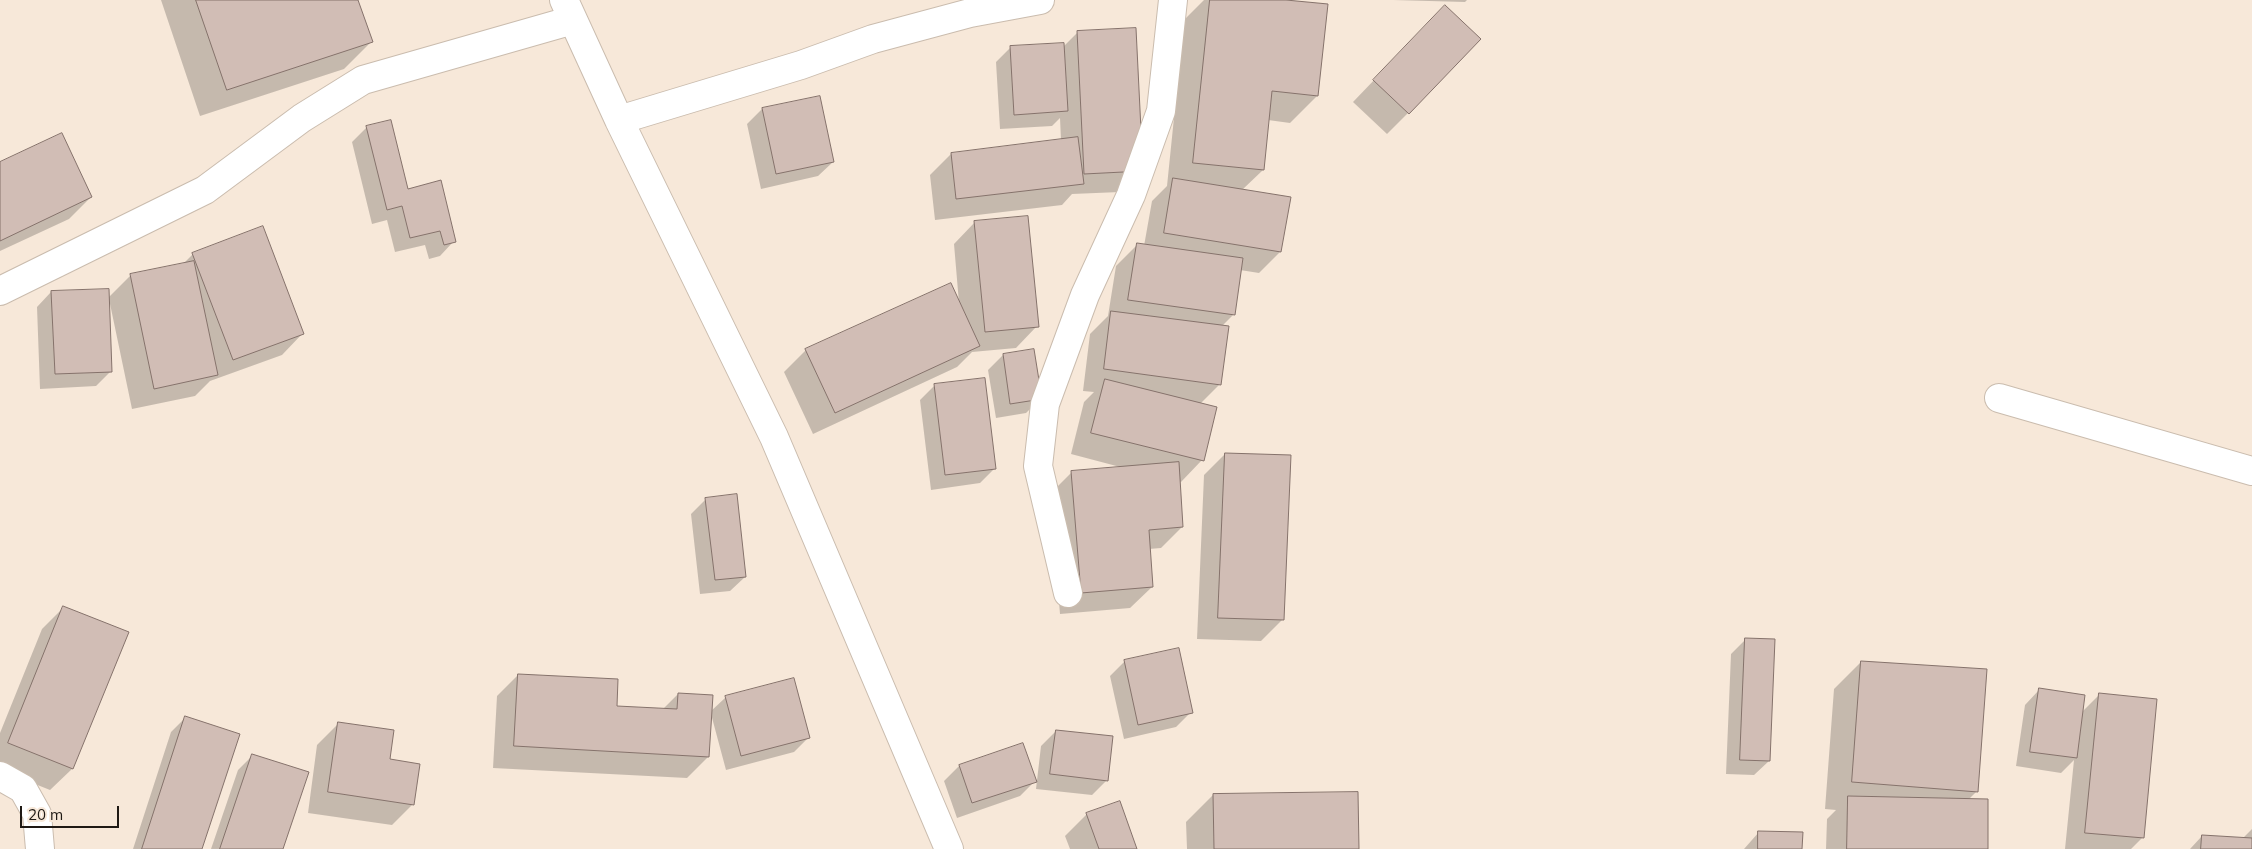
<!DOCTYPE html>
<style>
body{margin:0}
#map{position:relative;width:2252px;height:849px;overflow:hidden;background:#f7e8d9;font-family:Mulish,sans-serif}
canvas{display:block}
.scale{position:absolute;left:20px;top:806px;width:99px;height:22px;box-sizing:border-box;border:2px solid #1f1914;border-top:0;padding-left:6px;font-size:15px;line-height:18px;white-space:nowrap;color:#1f1914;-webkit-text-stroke:4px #f7e8d9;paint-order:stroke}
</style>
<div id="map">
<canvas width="2252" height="849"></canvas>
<div class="scale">20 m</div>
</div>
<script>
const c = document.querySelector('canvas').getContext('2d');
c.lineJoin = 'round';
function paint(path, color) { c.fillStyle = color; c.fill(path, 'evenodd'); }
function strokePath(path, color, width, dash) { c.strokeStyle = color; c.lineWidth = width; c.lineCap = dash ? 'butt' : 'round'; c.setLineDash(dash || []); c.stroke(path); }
paint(new Path2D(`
 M161,0H357L371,42L344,69L200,116Z
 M1204,0H1274L1317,96L1290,123L1268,120L1263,170L1242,190L1280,252L1259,273L1240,270L1233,315L1222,326L1220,384L1200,404L1202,460L1181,482L1179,481L1182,527L1161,548L1149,549L1152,587L1130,608L1060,614L1050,494L1072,472L1124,468L1071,454L1084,402L1094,392L1083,391L1090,334L1108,316L1116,266L1137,245L1144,246L1152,201L1167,186L1184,20Z
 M1393,0H1467L1465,2Z
 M1424,28L1408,113L1387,134L1353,102Z
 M1078,32L1141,171L1120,192L1072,194L1062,205L935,220L930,175L951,154L1061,140L1060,118L1052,126L1000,129L996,62L1010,48L1063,47Z
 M819,98L833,162L818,176L761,189L747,124L762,109Z
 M367,127L407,190L454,241L440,256L429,259L425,245L395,252L387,220L372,224L352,142Z
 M0,164L91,197L69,219L0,251Z
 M975,222L1037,326L1016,348L972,352L957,367L813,434L784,372L806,350L959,303L954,244Z
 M193,254L303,333L282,355L210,381L195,396L132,409L109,299L111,371L96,386L40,389L37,307L51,292L108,298L130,276L182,265Z
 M1003,355L1041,398L1026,413L996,418L988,370Z
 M935,385L995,468L980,483L931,490L920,400Z
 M1225,454L1282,620L1261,641L1197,639L1204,475Z
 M706,499L745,577L730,591L700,594L691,514Z
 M64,607L127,633L72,769L50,790L0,770V733L42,629Z
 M1746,639L1769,761L1754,775L1726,774L1731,654Z
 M1125,661L1191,712L1176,727L1124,739L1110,676Z
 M1861,662L1977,791L1968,800L1986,849H1826L1827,819L1836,810L1825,809L1834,689Z
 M518,675L616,707L663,709L678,694L710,712L725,698L793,680L809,737L794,752L726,770L711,714L708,757L687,778L493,768L497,696Z
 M2039,690L2082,712L2099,695L2142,838L2131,849H2065L2074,760L2061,773L2016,766L2025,705Z
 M186,717L201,849H133L171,732Z
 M339,723L389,761L413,804L392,825L308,813L317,745Z
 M1056,731L1107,780L1092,795L1036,789L1041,746Z
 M253,755L282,849H211L238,770Z
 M959,766L1035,781L1020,796L957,818L944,781Z
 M1213,795L1357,849H1187L1186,822Z
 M1087,814L1136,849H1070L1065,836Z
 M2252,829V849H2190L2202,836L2242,839Z
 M1759,832L1801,849H1744Z`), '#0003');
const building = new Path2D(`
 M196,0H358L373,42L227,90Z
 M1210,0H1286L1328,4L1318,96L1272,91L1264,170L1193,163Z
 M1445,5L1481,39L1409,114L1373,80Z
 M1136,28L1143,171L1084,174L1077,31Z
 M1064,43L1068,111L1014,115L1010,46Z
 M820,96L834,162L776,174L762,108Z
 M391,120L408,189L441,180L456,242L444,245L440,231L410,238L402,206L387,210L366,126Z
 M62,133L92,197L0,241V162Z
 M1078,137L1084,184L956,199L951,153Z
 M1173,178L1291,197L1281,252L1164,233Z
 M1028,216L1039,327L985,332L974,221Z
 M263,226L304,334L233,360L192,253Z
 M1137,243L1243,258L1235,315L1128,300Z
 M194,261L218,375L154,389L130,274Z
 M951,283L980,346L835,413L805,349Z
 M109,289L112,372L55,374L51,291Z
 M1111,311L1229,326L1221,385L1104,369Z
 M1034,349L1042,399L1010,404L1003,354Z
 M985,378L996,469L945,475L934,384Z
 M1105,379L1217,407L1204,461L1091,433Z
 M1225,453L1291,455L1284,620L1218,618Z
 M1179,462L1183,527L1149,530L1153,587L1081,593L1071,471Z
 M737,494L746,577L715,580L705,498Z
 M63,606L129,632L73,769L8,743Z
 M1745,638L1775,639L1770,761L1740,760Z
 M1179,648L1193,713L1138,725L1124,660Z
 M1861,661L1987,669L1978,792L1852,782Z
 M518,674L618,679L617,706L677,709L678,693L713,695L709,757L514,746Z
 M794,678L810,738L741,756L725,696Z
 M2039,688L2085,695L2077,758L2030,752Z
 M2099,693L2157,699L2144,838L2085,833Z
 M185,716L240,734L202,849H142Z
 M338,722L394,730L390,759L420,764L414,805L328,792Z
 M1056,730L1113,736L1108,781L1050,774Z
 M1023,743L1037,782L972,803L959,765Z
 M252,754L309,772L283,849H220Z
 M1358,792L1359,849H1214L1213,794Z
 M1848,796L1988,799V849H1847Z
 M1120,801L1137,849H1099L1086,813Z
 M1758,831L1803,832L1802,849H1758Z
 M2202,835L2252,838V849H2201Z`);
paint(building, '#d1bdb5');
strokePath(building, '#85726b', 1);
const street = new Path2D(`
 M564,0L619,120L774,437L949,849
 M619,120L801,65L873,39L970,13L1040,0
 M0,291L205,190L302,118L363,80L573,20
 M1999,398L2252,471
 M1068,593L1038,466L1045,404L1085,295L1131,195L1161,111L1173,0
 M0,776L23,789L37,814L40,849`);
strokePath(street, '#cabcae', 30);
strokePath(street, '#fff', 28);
</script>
